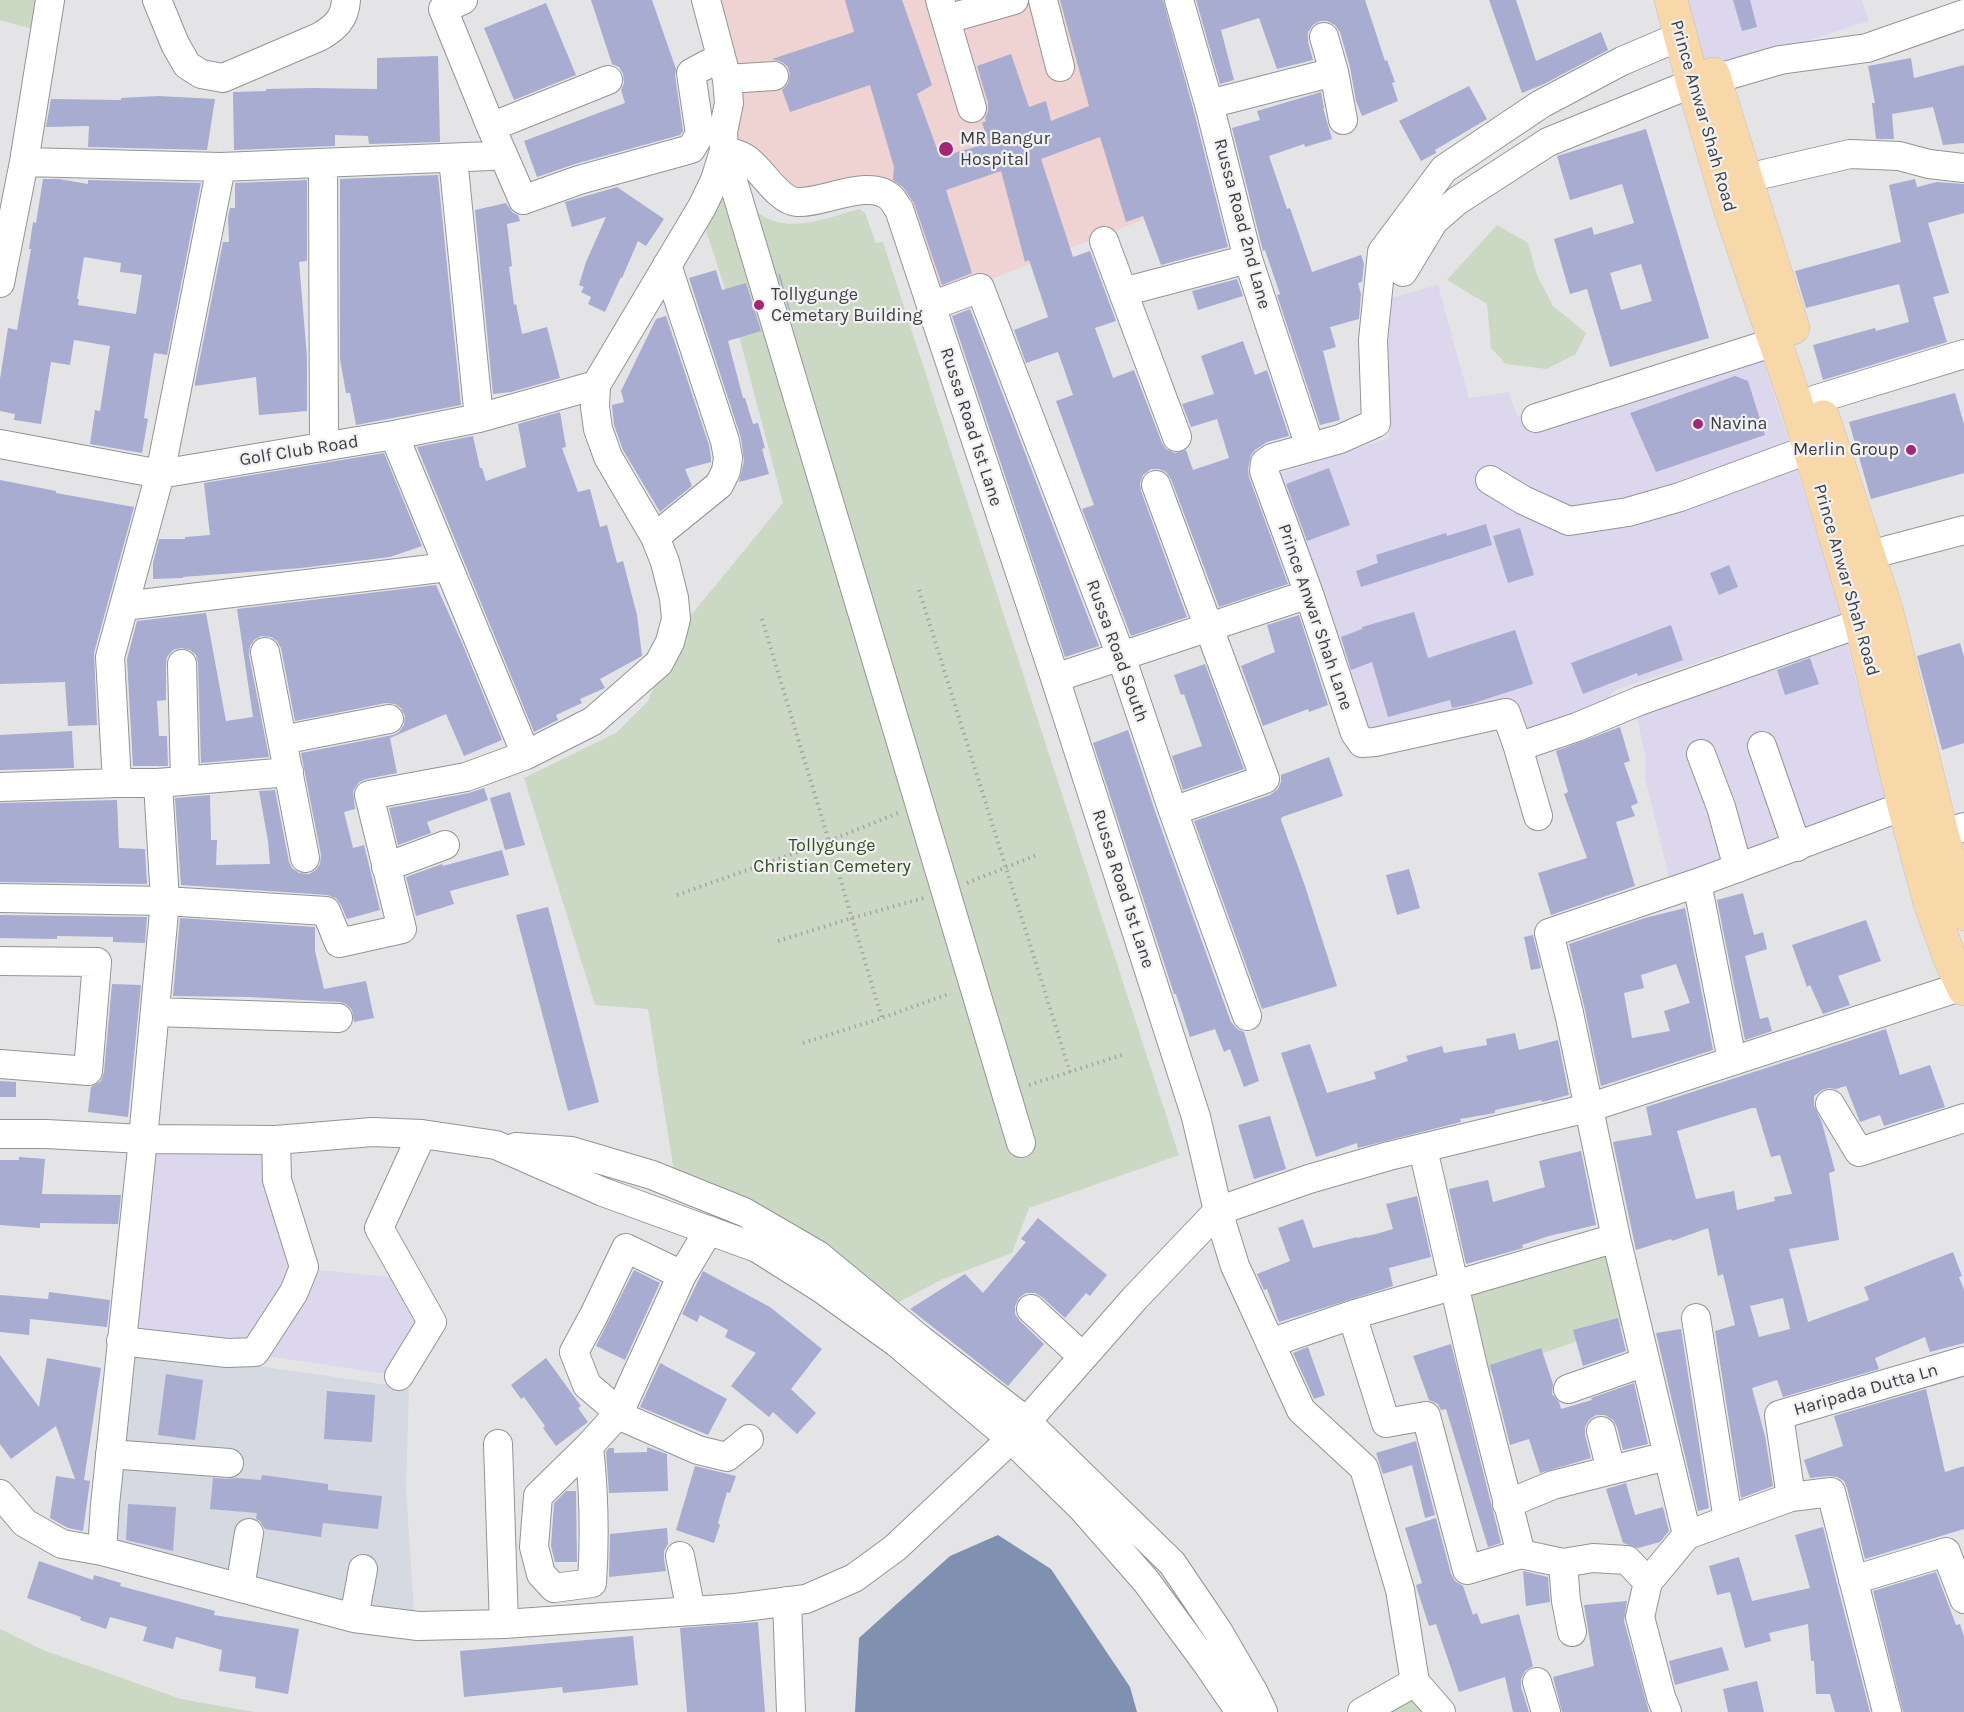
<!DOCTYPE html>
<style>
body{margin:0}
canvas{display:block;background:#e4e4e7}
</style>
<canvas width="1964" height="1712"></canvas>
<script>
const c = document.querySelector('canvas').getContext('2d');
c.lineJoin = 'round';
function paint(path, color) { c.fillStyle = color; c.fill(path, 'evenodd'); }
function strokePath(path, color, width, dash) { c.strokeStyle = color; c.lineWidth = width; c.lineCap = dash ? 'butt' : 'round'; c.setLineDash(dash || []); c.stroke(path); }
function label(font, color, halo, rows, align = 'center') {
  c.font = font + ' Karla,sans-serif'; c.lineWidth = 4.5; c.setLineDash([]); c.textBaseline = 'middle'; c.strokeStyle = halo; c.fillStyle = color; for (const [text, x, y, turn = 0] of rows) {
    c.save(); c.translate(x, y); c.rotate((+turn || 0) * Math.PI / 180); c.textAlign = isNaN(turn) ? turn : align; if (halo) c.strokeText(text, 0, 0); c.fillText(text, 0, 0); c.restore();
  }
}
paint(new Path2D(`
 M129,1347L409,1388L406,1489L414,1612L373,1614L107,1547Z`), '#d6d8e2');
paint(new Path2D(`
 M1682,0H1862L1869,21L1707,73Z
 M1438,285L1469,398L1509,392L1517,416L1755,334L1842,614L1615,690L1600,706L1512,734L1506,713L1364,735L1278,474L1389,438L1388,299Z
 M1846,640L1889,810L1671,886L1645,777L1646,760L1637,717L1657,701Z
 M147,1145L270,1147L297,1268L400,1278L426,1322L394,1375L126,1335Z`), '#dcd7ed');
paint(new Path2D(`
 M712,0H1104L1170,209L979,284L933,300L896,188L794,202L733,145Z`), '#eed3d2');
paint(new Path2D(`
 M0,0H41L40,31L0,20Z
 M735,187C743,196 751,207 760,214C788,235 829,217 859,209L865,213L876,243L883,242L1179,1155L1029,1208L1012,1253L941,1280L878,1313L677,1190L648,1009L595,1005L524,778L616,733L648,701L674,636L783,503L733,313L701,215L710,198Z
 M1497,225L1528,243L1537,275L1553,306L1586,333L1576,354L1547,369L1506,364L1491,348L1487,304L1447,280Z
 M1614,1243L1629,1323L1480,1375L1460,1288Z
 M0,1629L43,1650L181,1699L254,1712H0Z
 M1417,1689L1434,1712H1377Z`), '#cbd8c3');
paint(new Path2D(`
 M998,1535L1051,1569L1130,1687L1137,1712H855L859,1638L950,1556Z`), '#8090b0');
paint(new Path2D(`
 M591,0H652L676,69L675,75L683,131L680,135L575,164L537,177L524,141L625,103L621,90L624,83L623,74L619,67L612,64Z
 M845,0H902L932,85L917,94L940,157L989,143L982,123L986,121L985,118L988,111V103L977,66L1011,54L1029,107L1046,101L1051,121L1089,106L1060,0H1163L1193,108L1228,247L1161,265L1143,216L1126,222L1100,137L1041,159L1073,257L1090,251L1116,321L1095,328L1113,378L1134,370L1162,443L1166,449L1175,453L1186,450L1193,470L1229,458L1217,419L1191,427L1182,404L1214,394L1201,356L1243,341L1255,375L1267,370L1289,436L1267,442L1255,450L1251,455L1248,469L1249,477L1288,584L1219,607L1171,479L1166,472L1159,469H1151L1143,475L1140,483L1141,491L1187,617L1131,636L1082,509L1094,505L1056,401L1073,395L1058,352L1026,363L1014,330L1048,317L1029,260L1025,262L1001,171L946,190L972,273L942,285L914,203L903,187L893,180L894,167L870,85L790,112L782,90L788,84L790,74L788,67L782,62L772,59L854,32Z
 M1196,0H1365L1385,61L1387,60L1395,82L1392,83L1398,101L1362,116L1356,101L1350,67L1340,32L1335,25L1327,21H1320L1313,25L1308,32V42L1313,60L1277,69L1259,18L1221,30L1234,80L1220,84Z
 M1489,0H1516L1536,61L1601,32L1608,50L1544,84L1522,93Z
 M1733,0H1750L1757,27L1742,31Z
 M546,3L576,75L514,100L484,28Z
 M438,56L440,142L369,144L368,136L335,135V146L234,150L233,92L266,91V89L312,88L377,89V58Z
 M1911,58L1914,78L1964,65V143L1943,145L1933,107L1892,114L1894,139H1876L1872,103H1875L1868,66Z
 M1469,86L1487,119L1435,150L1436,153L1421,161L1399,121Z
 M1321,92L1324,108H1323L1332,139L1305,147L1304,144L1269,156L1287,209L1290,208L1312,272L1361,255L1364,264L1362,282L1358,283L1361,294L1359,319L1330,327L1336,347L1323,351L1340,420L1320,425L1277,295L1280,294L1265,250L1263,251L1232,128L1260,120L1257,111Z
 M158,96L215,99L207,150L88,147L89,126L46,127L51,99L121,100V98Z
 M1646,129L1709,338L1610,367L1587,289L1570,294L1554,239L1592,227L1594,235L1634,223L1622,184L1570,200L1557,156ZM1641,264L1652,301L1621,310L1610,273Z
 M438,175L461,405L356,425L350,393H346L340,359V179Z
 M43,179H59L88,184V180L201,183L167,355L154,353L144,418L148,419L142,453L90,444L95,410L100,411L110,346L74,340L70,365L51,362L41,424L14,420L15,414L0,411V379L8,328L17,330L31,249H29L33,222L36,223ZM84,257L121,263L120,272L142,275L136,314L78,305L79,299H77Z
 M1915,179L1917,187L1937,182L1964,184V213L1928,223L1949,293L1933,297L1947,342L1823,380L1813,345L1875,328L1876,331L1909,322L1899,284L1806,308L1795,271L1901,242L1889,185Z
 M307,180V261L299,262L307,357V411L259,415L256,377L195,386V383L223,242H229L228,217L230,208H235V183Z
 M617,187L664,219L646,246L638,241L622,278L621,277L605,312L588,304L591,297L581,292L584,287L579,285L586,262L606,217L572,227L565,202Z
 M506,203L513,213L518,215L520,221L507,224L512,266L509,267L514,305L516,304L522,334L547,327L560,378L511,392L493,394L475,210Z
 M716,270L722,290L746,283L761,331L728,341L743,398H745L753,424L758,423L765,448L762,449L769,474L739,482L744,461L741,438L689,278Z
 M778,274H780L793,320L792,321Z
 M1237,279L1243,296L1198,310L1192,291Z
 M970,309L1099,646L1065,657L952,316Z
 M666,316L709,445L711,458V462L685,469L692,486L660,512L623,450L614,425L612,406V405L624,402L621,391L656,319Z
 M1735,376L1748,381L1765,435L1656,472L1630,413Z
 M1955,393L1964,424V473L1871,499L1849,422Z
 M560,412L566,447L562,448L578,492L590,489L600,527L607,525L617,563L623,561L637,615L642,656L600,679L605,688L580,699L582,703L556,715L558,720L534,732L417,447L473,436L480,468H482L486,481L526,467L518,424Z
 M384,453L422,546L390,557L301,568L183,577V578L153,579V563L159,539H185V537L210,535L204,483Z
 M1329,468L1350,525L1307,541L1286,484Z
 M0,480L56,491V493L134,507L94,653L97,725L68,726L65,682L0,684Z
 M1486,524L1492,545L1361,587L1356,571L1378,563L1376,555L1446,533L1447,536Z
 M1520,528L1534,575L1508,583L1493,536Z
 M1729,565L1738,587L1719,595L1710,573Z
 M436,585L462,643L502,740L464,756L446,714L390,738L397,773L366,779L359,782L353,791L355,809L344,812L353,848L364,845L380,910L347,919L341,905L336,898L327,895L181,885L175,798L210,795L211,840H217L216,865L270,864L268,841L259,791L275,790L289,862L292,868L299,873L309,874L316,870L320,864L321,855L301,753L393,735L399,732L404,725L405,716L401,708L395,704L386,703L295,721L281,648L277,641L271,637L261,636L254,640L250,646L249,655L269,757L201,763L198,663L196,655L190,650L181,648L173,650L167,657L166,664V700L157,701L159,736H167L168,766H133L127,659L137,621L206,613L226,721L253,717L237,609Z
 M1414,612L1428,658L1515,630L1533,684L1471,704L1452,708L1450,700L1388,717L1372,662L1351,670L1341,637L1362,629V627Z
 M1299,615L1328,705L1309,712L1308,709L1263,726L1241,666L1275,652L1267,625Z
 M1671,625L1683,660L1638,676L1637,673L1583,694L1571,663Z
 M1960,643L1964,657V743L1942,750L1917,656Z
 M1810,658L1819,684L1785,695L1777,670Z
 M1205,664L1244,769L1183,790L1172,756L1202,746L1184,694L1181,695L1174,675Z
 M1620,727L1630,761L1624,763L1638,803L1631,806L1635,816L1616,822L1635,886L1551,915L1538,873L1587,858L1564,794L1568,792L1556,751Z
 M1128,730L1157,817L1231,1022L1237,1029L1244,1032L1259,1081L1244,1087L1230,1049L1224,1052L1215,1029L1190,1037L1176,994H1174L1093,743Z
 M72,731L74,768L0,770V735Z
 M1329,757L1343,796L1282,817L1281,820L1304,883L1337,986L1262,1009L1194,821L1270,795L1278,789L1281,782V775Z
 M484,788L488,800L427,822L431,833L398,845L389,808L469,793Z
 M510,792L525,845L505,850L490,798Z
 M117,800L119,848L145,849L147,884L0,882V803Z
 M502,850L509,875L450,891L454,904L416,916L406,877L442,864L443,866Z
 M1409,869L1420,908L1397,915L1386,875Z
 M1743,893L1754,935L1763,932L1767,949L1745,956L1760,1019L1768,1017L1772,1031L1745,1040L1717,900Z
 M548,907L599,1102L568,1111L516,915Z
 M1685,908L1713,1050L1601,1086L1585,1010L1569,944L1645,918ZM1676,964L1690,1003L1664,1011L1670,1031L1632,1038L1624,993L1644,988L1641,975Z
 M0,915L147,917L145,943L113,942V937L57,936V939L0,938Z
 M180,918L315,927V951L324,989L366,981L374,1018L354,1022L352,1010L346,1004L339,1002L249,997L173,996Z
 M1866,920L1881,961L1838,976L1850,1005L1823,1014L1810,985L1807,987L1792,945Z
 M1533,935L1541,968L1531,970L1524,937Z
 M112,984L141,985L128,1117L88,1112L91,1087L101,1081L104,1072Z
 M1886,1029L1900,1075L1930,1065L1945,1107L1884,1126L1880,1115L1860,1122L1846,1086L1836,1089L1829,1088L1822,1090L1814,1096V1105L1822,1123L1835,1171L1829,1173L1839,1240L1789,1249L1808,1322L1869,1300L1864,1287L1953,1252L1962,1276L1959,1277L1964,1290V1343L1930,1352L1925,1337L1875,1358L1879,1369L1783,1397L1777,1380L1752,1388L1765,1436L1773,1486L1741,1498L1715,1331L1735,1325L1723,1274L1718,1276L1708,1228L1672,1241L1671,1239L1636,1250L1613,1142L1652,1135L1646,1107ZM1752,1108H1756L1771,1157L1780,1155L1792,1194L1774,1197L1775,1201L1737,1210L1734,1191L1696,1199L1677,1131ZM1783,1298L1790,1329L1759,1337L1750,1306Z
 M1515,1033L1519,1050L1558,1040L1569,1095L1542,1102L1541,1100L1495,1110V1113L1460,1119L1461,1122L1358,1148L1357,1143L1316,1157L1281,1053L1310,1044L1327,1093L1376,1079L1374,1072L1408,1061L1406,1056L1442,1046L1444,1053L1487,1045L1486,1039Z
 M0,1081L16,1082V1097H0Z
 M1270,1116L1286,1169L1254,1179L1238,1125Z
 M1581,1151L1596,1225L1549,1236L1522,1245L1523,1248L1466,1264L1449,1189L1488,1180L1493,1202L1545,1187L1539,1161Z
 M19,1157L45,1159L42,1194L121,1195L118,1224L40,1223V1228L0,1225V1160H19Z
 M1417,1196L1431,1257L1389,1268L1393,1286L1279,1322L1267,1289L1264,1290L1257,1274L1290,1261L1278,1228L1303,1219L1313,1248L1357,1237V1238L1376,1234L1393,1229L1386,1204Z
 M1038,1218L1107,1275L1090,1296L1086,1293L1065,1318L1042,1297L1035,1293H1026L1019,1298L1015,1306V1314L1020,1321L1044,1344L1008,1386L910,1309L965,1274L983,1293L1026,1242L1021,1239Z
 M634,1270L660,1283L625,1360L596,1346Z
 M703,1271L770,1307L822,1349L791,1389L816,1413L797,1434L773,1412L769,1417L731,1386L756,1353L725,1337L728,1330L700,1315L697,1322L682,1314Z
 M49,1292L110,1300L107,1327L30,1319L29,1335L0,1332V1295L48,1299Z
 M1618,1318L1626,1351L1583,1366L1573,1330Z
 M1681,1329L1709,1508L1698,1511L1656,1333Z
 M1451,1344L1501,1543L1488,1547L1446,1409L1441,1410L1438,1404L1429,1400L1413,1356Z
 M1308,1347L1325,1395L1314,1399L1293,1353Z
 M1541,1348L1553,1384L1552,1394L1559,1402L1561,1409L1592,1400L1591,1398L1634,1383L1648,1444L1623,1450L1617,1427L1613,1420L1605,1415H1596L1589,1420L1585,1427V1435L1591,1458L1540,1473L1529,1439L1510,1445L1490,1365Z
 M0,1355L39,1407L47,1358L101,1368L84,1480L90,1481L83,1531L68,1528L50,1518L56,1476L75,1479L56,1426L11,1459L0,1444Z
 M546,1358L581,1406L578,1408L588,1422L556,1446L543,1428L545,1426L524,1397L521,1399L511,1385Z
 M660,1363L727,1399L708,1435L640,1407Z
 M166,1374L203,1380L195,1440L158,1435Z
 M1926,1389L1945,1472L1964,1466V1529L1865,1559L1847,1488L1844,1481L1837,1477L1829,1476L1810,1478L1804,1460L1843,1446L1834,1416Z
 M327,1391L375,1395L372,1442L324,1439Z
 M1416,1441L1435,1515L1425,1518L1412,1465L1383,1474L1376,1453Z
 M647,1447L667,1454L668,1491L609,1493L606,1452L609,1448H614V1453L647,1452Z
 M695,1466L736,1476L730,1493L727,1492L718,1523L720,1525L714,1543L676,1530Z
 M262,1475L328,1484V1490L382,1496L378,1529L323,1523L321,1537L265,1529L260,1521L256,1519L257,1513L210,1509L213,1478L228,1479L237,1478L261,1480Z
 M1626,1483L1635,1515L1663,1507L1669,1531L1660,1542L1638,1548L1623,1543L1606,1489Z
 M566,1491H576L577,1562H555L551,1546L554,1503Z
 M128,1504L176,1507L173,1551L126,1540Z
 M1436,1518L1451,1574L1455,1581L1463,1586L1473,1615L1477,1613L1481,1624L1519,1614L1533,1666L1525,1671L1521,1679V1687L1529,1712H1513L1505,1677L1459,1692L1436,1624L1429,1626L1417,1589L1416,1585L1422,1583L1405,1528Z
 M1823,1527L1837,1584L1870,1712H1835L1830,1694H1816L1814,1661H1811L1808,1624L1769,1633L1771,1641L1745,1648L1730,1592L1717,1595L1709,1566L1739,1557L1752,1601L1810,1588L1795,1535Z
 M667,1528L668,1544L664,1551V1559L666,1571L609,1577L610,1534Z
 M39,1561L93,1580L94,1575L121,1583L120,1586L215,1611L214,1615L299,1629L288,1694L255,1688L256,1677L219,1671L222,1650L176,1637L173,1649L143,1641L147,1627L110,1617L106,1629L80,1620L81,1617L27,1598Z
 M1523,1571L1548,1577L1550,1602L1526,1606Z
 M1936,1572L1956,1625L1960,1624L1964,1637V1712H1903L1873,1591Z
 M1627,1601L1624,1621L1649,1712H1562L1553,1677L1594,1666L1584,1605Z
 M758,1622L765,1712H687L680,1628Z
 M633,1636L638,1685L563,1693L562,1687L464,1697L460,1651Z
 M1722,1647L1729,1670L1675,1685L1669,1661Z
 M1757,1681L1764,1712H1728L1723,1689Z`), '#a7acd0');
const minor = new Path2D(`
 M157,0L175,44L187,65L201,74L223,78L319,37C335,28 345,19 346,0
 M463,0L443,9L491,127L523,200L579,180L691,149L700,134L691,73L721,57
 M940,0L972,108
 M1043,0L1060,67
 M1179,0L1209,104L1248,259L1310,447
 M947,19L1014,0
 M1334,72L1343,120
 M727,79L774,76
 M1715,79L1780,60L1867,48L1964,14
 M1209,104L1334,72L1324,37
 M491,127L608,80
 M724,151C733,153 742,155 749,161C763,172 779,201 797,202C822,204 870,177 891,198C894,201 896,206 899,209L1055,678L1196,1117L1218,1211L1235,1266L1301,1410L1364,1468L1400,1590L1415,1682L1362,1712
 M724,151L1021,1143
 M453,158L479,418
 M24,162L221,167L491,156
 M323,163L324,447
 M1747,178L1850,154L1899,156L1929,164L1964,168
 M1104,241L1177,437
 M1403,272L1434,221L1457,201L1548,142L1693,83
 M0,283L24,162L50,0
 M1123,292L1248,259
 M931,306L980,288L1121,656L1173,811L1247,1016
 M1817,399L1964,354
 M1536,418L1775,342
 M394,435L526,755L593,721L659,663L670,642L676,619L674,598L665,562L655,537L608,457L598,429L595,407L596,385L702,207L715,180L724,151L723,132L729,103L727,79L706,0
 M0,444L160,474L394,435L479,418L596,385
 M1490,480L1523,500L1569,521L1628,512L1680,497L1810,449
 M1156,485L1265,779L1173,811
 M655,537L719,485L726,471L728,458L725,441L667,265
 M1869,555L1964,530
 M124,606L448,567
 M265,652L305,858
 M182,664L185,780
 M1055,678L1309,594
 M282,740L389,719
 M1762,746L1797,847
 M1518,747L1577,727L1639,701L1861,623
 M1701,754L1721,807L1738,868
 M117,783L110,657L160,474L221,167
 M0,787L117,783H158L289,772
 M1538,816L1518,747L1506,713L1375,742L1362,743L1355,733L1309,594L1264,471L1265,463L1272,458L1340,439L1376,423L1373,340L1382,252L1444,169L1541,104L1622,61L1681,36
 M1942,834L1964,827
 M386,867L445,845
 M1697,883L1732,1060
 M0,898L165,901L326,911L339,943L402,929L369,795L466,777L526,755
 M0,961L97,962L88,1071L0,1064
 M155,1012L338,1018
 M1830,1104L1859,1152L1964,1118
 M0,1134H46L143,1139L276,1140L372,1132L422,1134L496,1145L603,1192L757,1248L822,1289L897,1343L1011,1439L1082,1508L1146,1581L1208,1665L1240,1712
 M516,1147L571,1151L652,1175L744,1212L818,1255L921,1340L1025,1420L1172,1563L1218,1631L1253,1691L1263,1712
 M1423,1149L1473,1367L1521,1554
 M709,1230L682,1275L626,1248L594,1315L574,1352L587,1385L627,1419L698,1450L727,1457L749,1439
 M1031,1309L1083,1357
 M1352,1315L1386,1423L1426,1416L1467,1570L1521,1554L1563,1563L1593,1558L1627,1560L1648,1582
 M1696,1318L1728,1520
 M121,1341L227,1353L255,1352L294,1292L304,1267L277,1180L276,1140
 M1270,1343L1352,1315L1616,1238
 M399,1376L432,1322L379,1228L422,1134
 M1568,1389L1645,1362
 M1601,1431L1611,1470
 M498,1444L504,1624
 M589,1446C594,1492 595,1537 592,1583L554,1588L541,1574L534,1547L538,1496L589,1446L619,1413L682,1275
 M110,1454L229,1463
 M0,1494L25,1523L62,1544L102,1551L354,1618L418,1626L504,1624L736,1608L806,1599L854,1578L895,1548L1011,1439L1135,1298L1218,1211L1309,1179L1389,1156L1588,1108L1963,986
 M1791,1497L1779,1415L1964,1361
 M1507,1504L1553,1485L1667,1456
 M1687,1535L1616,1238L1569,1013L1549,933L1697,883L1904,806
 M102,1551L105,1505L143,1139L165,901L158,783
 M680,1556L691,1611
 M1563,1563L1566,1601L1572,1632
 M1853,1580L1946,1552L1964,1599
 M240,1588L249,1533
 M787,1601L791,1712
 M354,1618L363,1569
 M1415,1682L1441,1712
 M1537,1682L1546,1712
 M1667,1712L1661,1697L1640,1617L1648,1582L1687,1535L1791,1497L1831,1492L1887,1712`);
const major = new Path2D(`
 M1671,0L1693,83L1730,209L1796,403L1861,623L1904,806L1929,900L1950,959L1964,989
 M1713,74L1793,328
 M1823,417L1887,612L1942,834L1964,914`);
strokePath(minor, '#939496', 30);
strokePath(major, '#c1c1c1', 34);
strokePath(new Path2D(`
 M919,590L1070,1072
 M762,619L882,1018
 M967,883L1039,854
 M677,895L829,841L898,813
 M778,941L852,918L924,898
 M803,1043L882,1018L951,993
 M1029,1085L1125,1054`), '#a4a5a7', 4, [1.5, 4.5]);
strokePath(minor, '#fff', 28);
strokePath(major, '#f8d8a9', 33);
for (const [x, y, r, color] of [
 [946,149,8,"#a62676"],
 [759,305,6,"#a62676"],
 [1698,424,6,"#a62676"],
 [1911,450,6,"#a62676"]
]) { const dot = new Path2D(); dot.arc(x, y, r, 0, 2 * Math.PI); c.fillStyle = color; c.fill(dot); strokePath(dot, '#f1f1f4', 2); }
label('18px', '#3c3d3e', '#f1f1f4', [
 ["Prince Anwar Shah Road",1703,116,74],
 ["Russa Road 2nd Lane",1242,224,75],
 ["Russa Road 1st Lane",971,427,72],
 ["Golf Club Road",299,451,-9],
 ["Prince Anwar Shah Road",1846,580,74],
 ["Prince Anwar Shah Lane",1315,617,71],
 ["Russa Road South",1117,651,70],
 ["Russa Road 1st Lane",1123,889,72],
 ["Haripada Dutta Ln",1866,1390,-16]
]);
label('18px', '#3c3d3e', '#f1f1f4', [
 ["MR Bangur",960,139],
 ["Hospital",960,160],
 ["Tollygunge",771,295],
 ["Cemetary Building",771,316],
 ["Navina",1710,424],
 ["Merlin Group",1899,450,"right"]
], 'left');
label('18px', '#314c1b', '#f1f1f4', [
 ["Tollygunge",832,846],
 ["Christian Cemetery",832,867]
]);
</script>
